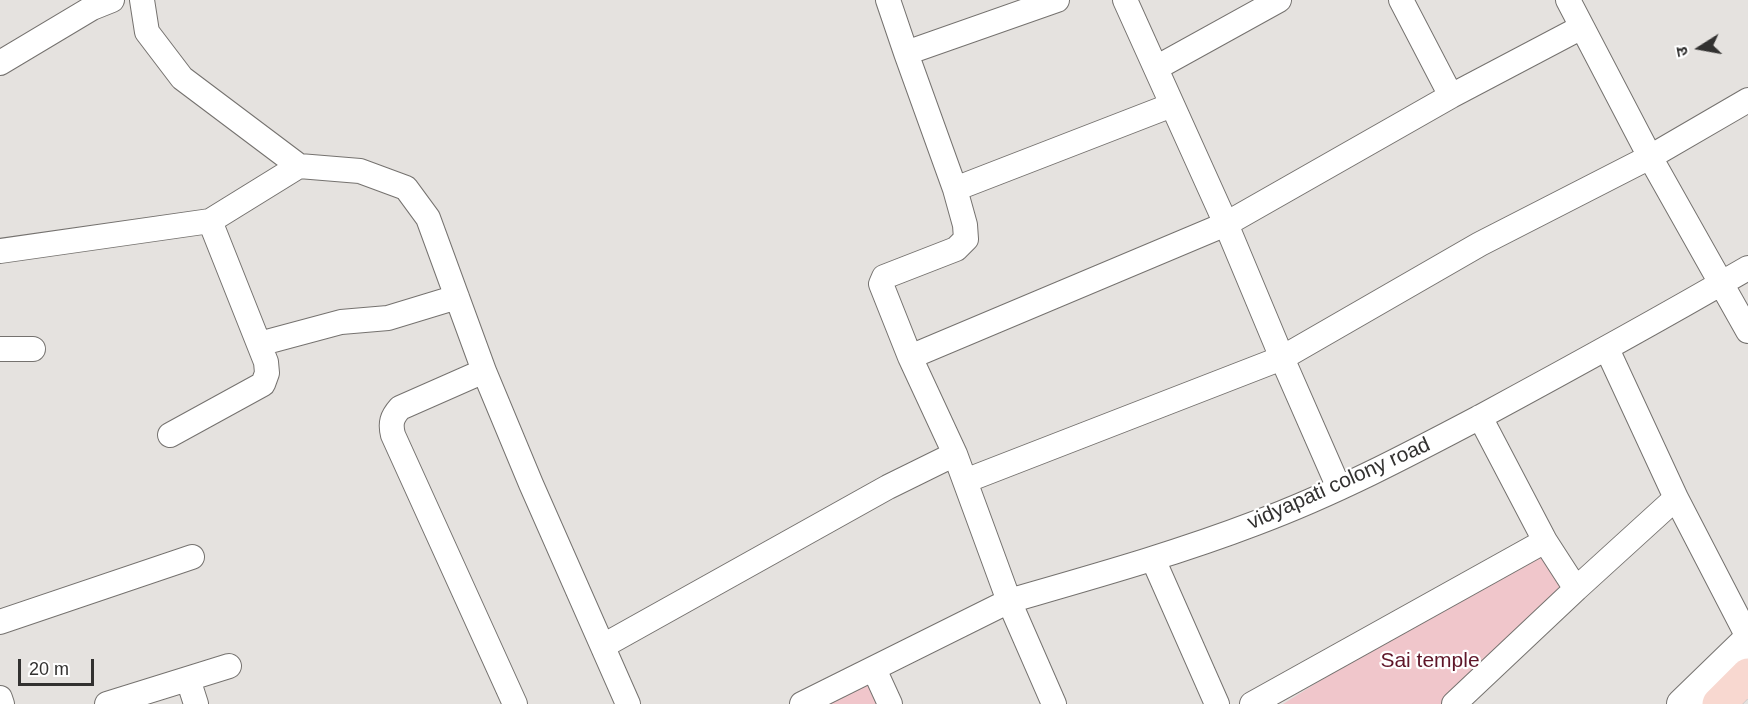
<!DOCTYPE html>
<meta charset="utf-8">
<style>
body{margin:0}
#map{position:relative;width:1748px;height:704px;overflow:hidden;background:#e5e2df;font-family:Arial,"Noto Sans Devanagari",sans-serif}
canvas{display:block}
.north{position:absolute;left:1670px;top:18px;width:60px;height:60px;-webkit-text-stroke:4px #fff;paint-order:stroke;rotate:259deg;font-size:16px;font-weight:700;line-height:24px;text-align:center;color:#323130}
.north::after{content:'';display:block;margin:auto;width:21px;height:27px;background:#323130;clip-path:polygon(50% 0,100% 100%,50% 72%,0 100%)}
.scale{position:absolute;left:18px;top:659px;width:76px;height:27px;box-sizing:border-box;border:3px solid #323130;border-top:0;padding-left:8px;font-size:18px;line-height:21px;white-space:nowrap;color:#323130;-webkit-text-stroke:4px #fff;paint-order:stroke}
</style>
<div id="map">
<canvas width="1748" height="704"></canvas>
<div class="north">उ</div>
<div class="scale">20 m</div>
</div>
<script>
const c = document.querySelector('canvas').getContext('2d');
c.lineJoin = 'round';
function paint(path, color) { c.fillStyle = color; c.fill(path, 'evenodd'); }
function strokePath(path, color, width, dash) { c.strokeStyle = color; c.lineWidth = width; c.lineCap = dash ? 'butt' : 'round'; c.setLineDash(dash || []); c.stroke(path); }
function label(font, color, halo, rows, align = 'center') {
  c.font = font + ' Arial,sans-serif'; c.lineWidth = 4.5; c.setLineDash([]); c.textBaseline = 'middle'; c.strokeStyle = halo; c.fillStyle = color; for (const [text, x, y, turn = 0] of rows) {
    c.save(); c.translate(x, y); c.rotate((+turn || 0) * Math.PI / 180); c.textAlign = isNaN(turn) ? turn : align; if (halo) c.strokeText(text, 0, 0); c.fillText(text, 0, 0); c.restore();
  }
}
paint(new Path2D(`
 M1532,548L1568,585L1447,704H1283Z
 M887,669L902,704H818Z`), '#f0c6cb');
const minor = new Path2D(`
 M142,0L147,32L182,78L299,166L360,171L406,188L428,218L484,371L531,484L628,704
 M888,0L906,53
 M1125,0L1226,224L1282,358L1339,488
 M1401,0L1451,96
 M1568,0L1650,157L1748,331
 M0,63L92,8L112,0
 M1156,68L1279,0
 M955,189L1172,105
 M0,251L210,221L299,166
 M259,344L341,322L388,318L457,297
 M0,349H33
 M1607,349L1676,498L1748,637
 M910,357L1226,224L1451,96L1582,27
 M484,371L400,408C392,417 390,423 393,435L515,704
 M170,435L263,384L267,373L266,362L210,221
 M965,481L1282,358L1480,244L1650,157L1748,100
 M1153,559L1217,704
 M1576,589L1676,498
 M0,622L192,557
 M603,646L888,487L955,454
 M874,669L890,704
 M188,679L196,704
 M0,698L2,704
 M107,704L229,666
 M802,704L1009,601L955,454L910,357L881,284L884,277L956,249L966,239L965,225L955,189L906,53L1057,0
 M1054,704L1009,601C1092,577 1175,554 1256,523C1334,494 1408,455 1482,416C1571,368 1660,319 1748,268
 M1252,704L1545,541L1480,417
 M1454,704L1576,589L1545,541`);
const tertiary = new Path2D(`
 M1682,704L1748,640`);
const primary = new Path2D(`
 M1719,704L1748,675`);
strokePath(minor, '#75726f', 26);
strokePath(tertiary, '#75726f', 32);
strokePath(primary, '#c2c1c1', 34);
strokePath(minor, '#fff', 24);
strokePath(tertiary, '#fff', 30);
strokePath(primary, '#f8d8d0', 33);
label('21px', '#323130', '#fff', [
 ["vidyapati colony road",1339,484,-24]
]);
label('21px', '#5f1629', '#fff', [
 ["Sai temple",1430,661]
]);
</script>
